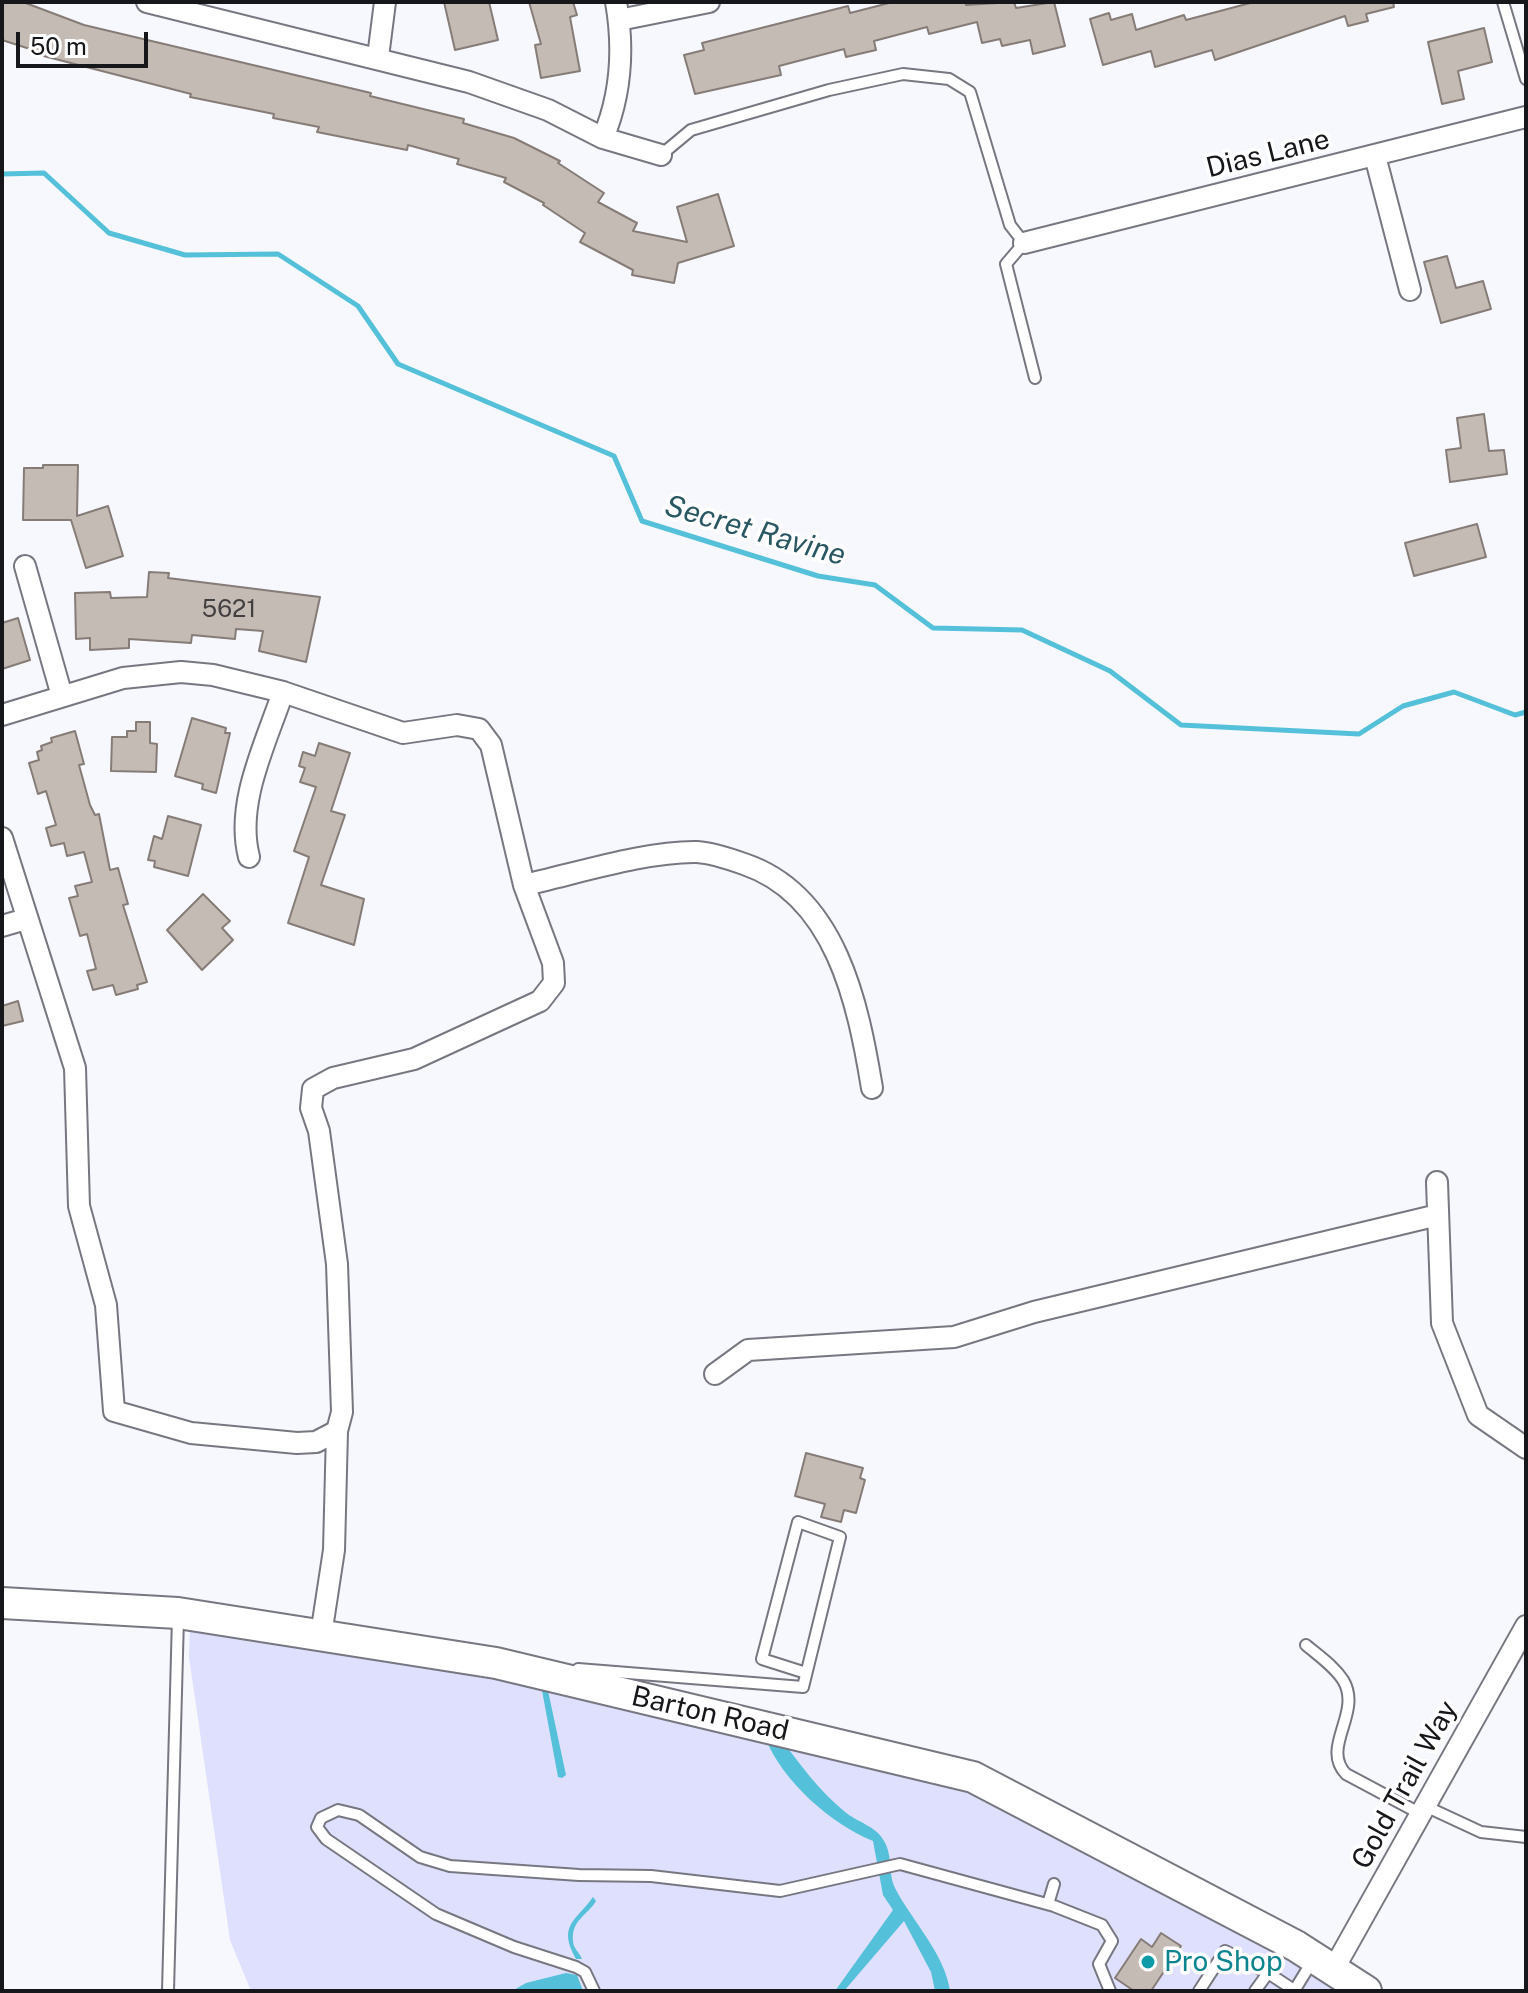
<!DOCTYPE html>
<style>
body{margin:0}
#map{position:relative;width:1528px;height:1993px;overflow:hidden;background:#f7f8fe;font-family:"Public Sans",sans-serif}
canvas{display:block}
.frame{position:absolute;inset:0;border:4px solid #16171a;pointer-events:none}
.scale{position:absolute;left:16px;top:32px;width:132px;height:36px;box-sizing:border-box;border:4px solid #16171a;border-top:0;padding-left:10px;font-size:24px;line-height:28px;white-space:nowrap;color:#16171a;-webkit-text-stroke:6px #fff;paint-order:stroke}
</style>
<div id="map">
<canvas width="1528" height="1993"></canvas>
<div class="frame"></div>
<div class="scale">50 m</div>
</div>
<script>
const c = document.querySelector('canvas').getContext('2d');
c.lineJoin = 'round';
function paint(path, color) { c.fillStyle = color; c.fill(path, 'evenodd'); }
function strokePath(path, color, width, dash) { c.strokeStyle = color; c.lineWidth = width; c.lineCap = dash ? 'butt' : 'round'; c.setLineDash(dash || []); c.stroke(path); }
function label(font, color, halo, rows, align = 'center') {
  c.font = font + ' "Public Sans",sans-serif'; c.lineWidth = 7; c.setLineDash([]); c.textBaseline = 'middle'; c.strokeStyle = halo; c.fillStyle = color; for (const [text, x, y, turn = 0] of rows) {
    c.save(); c.translate(x, y); c.rotate((+turn || 0) * Math.PI / 180); c.textAlign = isNaN(turn) ? turn : align; if (halo) c.strokeText(text, 0, 0); c.fillText(text, 0, 0); c.restore();
  }
}
paint(new Path2D(`
 M190,1623L493,1668L939,1776L1358,1991H251L230,1940L189,1657Z`), '#dfe0fe');
paint(new Path2D(`
 M541,1685L547,1686L566,1775L562,1778L558,1777Z
 M765,1737L780,1738C800,1764 819,1791 845,1812C857,1822 876,1826 884,1841C893,1856 888,1874 895,1888C912,1921 945,1954 950,1991H935L931,1972L904,1921L844,1991H835L893,1910L883,1895L873,1841C831,1824 782,1781 765,1737Z
 M593,1897L596,1901C588,1915 571,1920 573,1941C573,1948 580,1953 582,1959H576C557,1925 576,1921 593,1897Z
 M566,1973L577,1975L583,1991H512L526,1983Z`), '#54c0d9');
strokePath(new Path2D(`
 M2,174L44,173L109,233L185,255L278,254L358,306L398,364L614,456L642,521L818,576L875,585L933,628L1022,630L1110,671L1181,725L1359,734L1403,706L1454,692L1515,715L1526,712`), '#54c0d9', 5);
const building = new Path2D(`
 M2,2H23L84,25L371,93L370,96L464,119L463,123L514,138L560,161L558,163L604,193L598,202L637,223L633,231L687,242L677,207L718,194L734,246L678,263L674,283L632,275L633,270L580,242L585,233L543,205L544,203L504,182L506,178L457,164L459,159L408,145L407,150L317,132L319,127L273,118L274,114L190,97L191,94L32,53L33,50L2,40Z
 M444,2H489L498,40L455,50Z
 M529,2H573L577,15L570,17L580,71L541,78L535,45L541,44Z
 M893,2H965L966,5L1014,2L1016,8L1054,2L1065,46L1033,54L1030,40L1002,46L1000,39L982,43L977,22L929,34L927,27L874,41L876,50L846,57L844,49L779,66L781,75L695,94L684,55L704,50L702,43L848,6L850,13Z
 M1254,2H1393L1394,7L1366,14L1368,21L1348,26L1345,16L1215,60L1212,50L1155,67L1151,51L1103,65L1090,19L1109,13L1111,20L1132,14L1136,30L1184,15L1186,20Z
 M1484,28L1492,62L1458,71L1464,99L1442,104L1428,42Z
 M1447,256L1456,288L1483,281L1491,309L1441,323L1424,262Z
 M1484,414L1489,451L1504,450L1507,474L1450,482L1446,450L1461,448L1457,418Z
 M43,465H78L77,516L108,506L123,556L86,568L71,520H23L24,468H43Z
 M1477,524L1486,557L1414,576L1405,543Z
 M149,572L169,573L168,578L320,597L306,662L259,651L263,631L236,629L235,639L192,635L191,643L129,639V648L90,650V638L76,639L75,593L110,592L111,598L147,597Z
 M18,618L30,660L2,669V623Z
 M192,718L226,728L225,733H230L216,793L202,789L203,784L175,776Z
 M136,722H150V743L157,744L156,772L111,771L112,737H127V731H136Z
 M75,731L84,764L79,765L90,805L95,815L99,814L110,870L118,868L128,904L123,905L147,982L137,985L138,989L116,995L113,985L93,990L87,971L96,969L87,934L80,936L69,898L78,896L75,886L92,882L84,852L67,856L64,843L51,846L46,828L56,825L46,791L38,794L29,763L39,760L37,752L42,750L41,746L52,742L51,738Z
 M319,743L350,753L331,811L345,815L321,885L364,899L354,945L288,923L309,857L294,851L316,787L300,782L305,768L299,766L303,752L315,756Z
 M168,816L201,825L188,876L154,867L155,861L148,860L154,836L162,839Z
 M203,894L230,921L222,928L233,940L202,970L167,930Z
 M18,1001L23,1021L2,1026V1006Z
 M806,1453L863,1468L860,1478L865,1480L856,1513L844,1510L841,1522L821,1517L825,1504L795,1496Z
 M1161,1933L1181,1946L1151,1991H1134L1115,1978L1141,1939L1152,1947Z`);
paint(building, '#c5bbb5');
strokePath(building, '#867c77', 2);
const lane = new Path2D(`
 M1503,2L1526,79
 M661,155L691,130L829,90L903,74L949,79L970,92L1010,225L1024,243L1006,264L1035,378
 M1306,1645C1319,1656 1334,1666 1343,1680C1363,1713 1320,1747 1346,1774L1421,1814
 M578,1669L803,1687L840,1537L798,1522L762,1659L806,1673
 M1425,1806L1481,1832L1526,1837
 M1048,1904L1054,1884
 M1268,1973L1294,1990
 M168,1991L178,1617
 M594,1991L585,1972L576,1967L514,1947L436,1914L326,1839L317,1827L321,1818L338,1810L359,1815L420,1857L450,1866L579,1875L651,1876L780,1891L900,1864L1054,1906L1102,1925L1112,1941L1099,1964L1110,1991
 M1199,1991L1225,1951L1268,1973L1255,1991
 M1294,1991L1313,1960`);
const street = new Path2D(`
 M147,2L469,82L548,110L603,138C621,95 624,48 616,2
 M619,20L709,2
 M378,57L385,2
 M603,138L661,155
 M1375,156L1410,290
 M1024,243L1526,117
 M25,566L62,696
 M2,715L123,678L181,672L213,675L283,692L403,733L457,725L479,729L491,745L524,885L553,963L554,983L540,1001L414,1059L333,1078L313,1089L311,1108L319,1131L337,1264L342,1412L337,1431L316,1442L297,1443L191,1433L114,1411L106,1305L79,1206L75,1068L2,838
 M249,857C235,803 266,743 283,692
 M524,885C575,874 646,851 697,852C712,853 730,859 744,864C836,895 858,1003 872,1088
 M2,926L26,919
 M1437,1182L1442,1323L1478,1415L1526,1448
 M715,1374L748,1350L954,1337L1034,1312L1438,1215
 M321,1635L334,1550L337,1431
 M1332,1972L1526,1626`);
const secondary = new Path2D(`
 M2,1603L178,1613L496,1663L973,1777L1296,1946L1366,1991`);
strokePath(lane, '#767780', 14);
strokePath(street, '#767780', 24);
strokePath(secondary, '#767780', 34);
strokePath(lane, '#fff', 10);
strokePath(street, '#fff', 20);
strokePath(secondary, '#fff', 30);
for (const [x, y, r, color] of [
 [1148,1962,8,"#0f9aa8"]
]) { const dot = new Path2D(); dot.arc(x, y, r, 0, 2 * Math.PI); c.fillStyle = color; c.fill(dot); strokePath(dot, '#fff', 3); }
label('24px', '#424041', null, [
 ["5621",229,610]
]);
label('28px', '#16171a', '#fff', [
 ["Dias Lane",1268,154,-14],
 ["Barton Road",710,1714,13],
 ["Gold Trail Way",1405,1785,-61]
]);
label('28px', '#0d838f', '#fff', [
 ["Pro Shop",1164,1962]
], 'left');
label('italic 30px', '#295762', '#fff', [
 ["Secret Ravine",755,531,16]
]);
</script>
